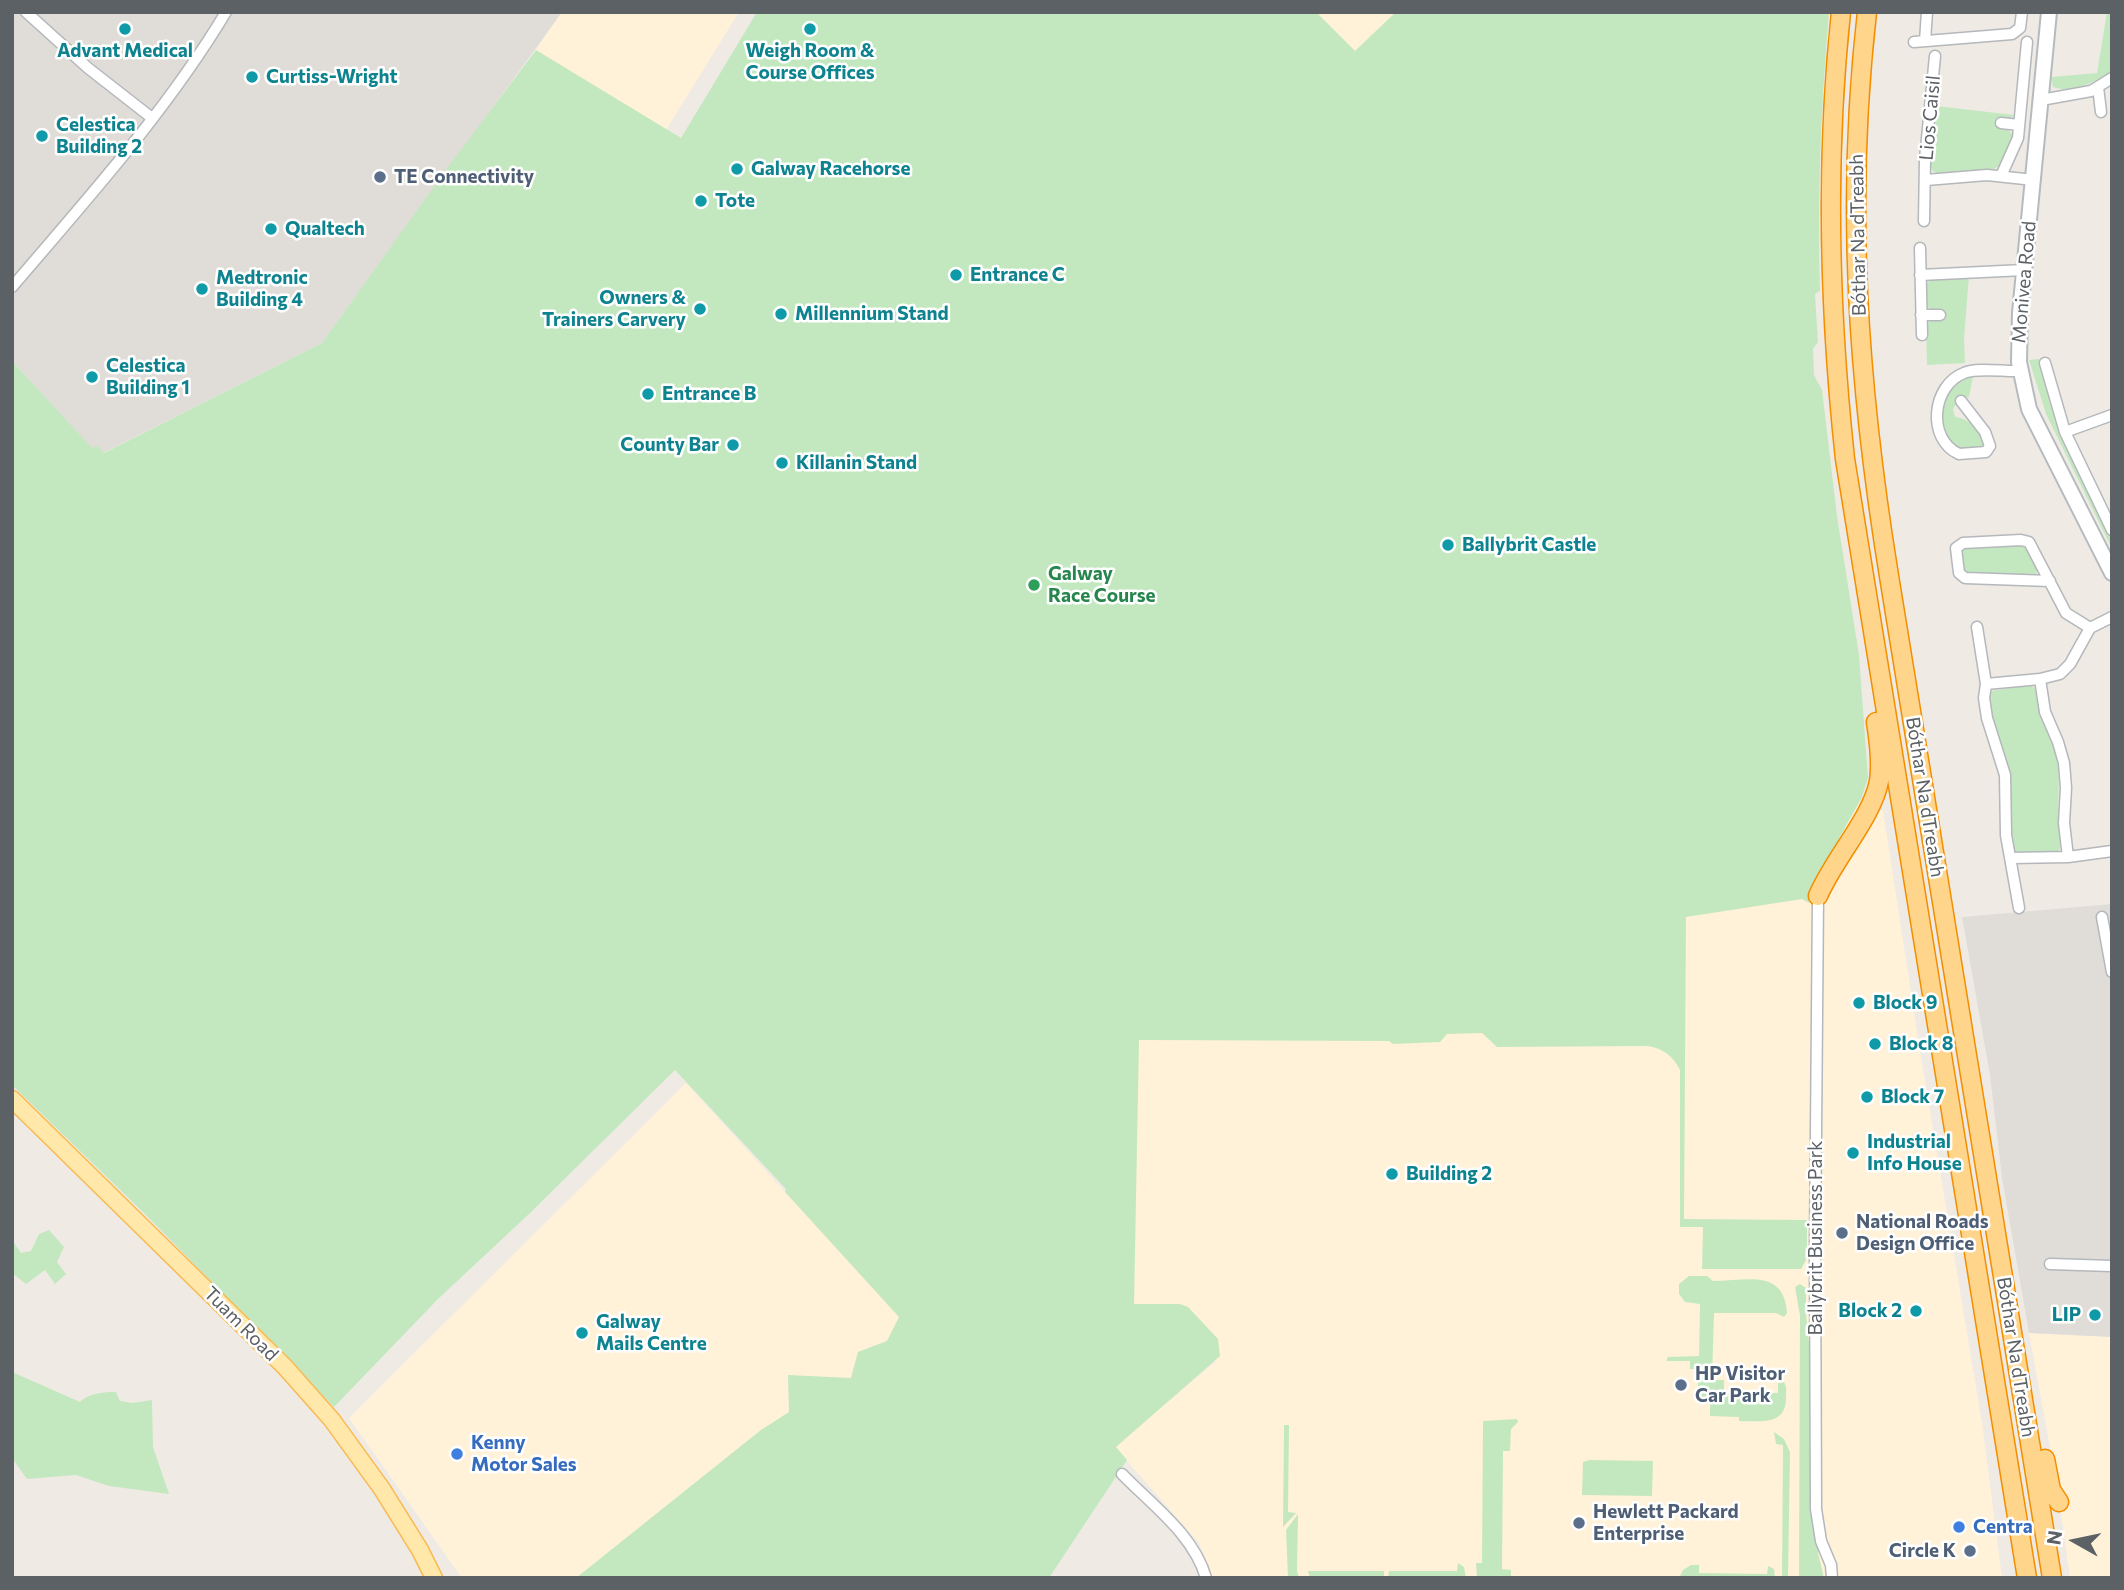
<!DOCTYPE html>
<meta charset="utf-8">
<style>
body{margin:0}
#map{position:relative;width:2124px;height:1590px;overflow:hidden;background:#efebe4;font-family:Commissioner,sans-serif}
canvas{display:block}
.frame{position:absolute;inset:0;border:14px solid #5c6165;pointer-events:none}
.north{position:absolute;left:2040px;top:1506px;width:70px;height:70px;-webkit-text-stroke:5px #fff;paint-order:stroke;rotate:279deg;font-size:19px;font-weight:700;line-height:28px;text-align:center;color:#5c6165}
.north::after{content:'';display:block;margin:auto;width:24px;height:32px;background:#5c6165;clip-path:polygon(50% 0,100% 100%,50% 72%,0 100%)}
</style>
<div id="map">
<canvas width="2124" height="1590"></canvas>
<div class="frame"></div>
<div class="north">N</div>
</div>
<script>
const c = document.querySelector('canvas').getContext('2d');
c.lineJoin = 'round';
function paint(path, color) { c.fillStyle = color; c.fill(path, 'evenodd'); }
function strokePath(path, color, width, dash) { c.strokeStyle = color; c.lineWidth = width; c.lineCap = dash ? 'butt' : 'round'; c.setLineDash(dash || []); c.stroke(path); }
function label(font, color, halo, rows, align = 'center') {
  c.font = font + ' Commissioner,sans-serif'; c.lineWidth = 5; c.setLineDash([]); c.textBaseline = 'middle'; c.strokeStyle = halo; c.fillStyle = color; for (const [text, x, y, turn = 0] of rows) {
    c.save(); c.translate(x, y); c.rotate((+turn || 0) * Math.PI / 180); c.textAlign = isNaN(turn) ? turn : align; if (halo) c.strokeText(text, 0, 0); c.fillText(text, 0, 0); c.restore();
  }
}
paint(new Path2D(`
 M561,12H739L666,130L536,50Z
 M1316,12H1396L1355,51Z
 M1861,799L1883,811L1920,1051L1982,1423L2002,1578H1213L1199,1543L1115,1447L1215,1362L1218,1339L1188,1307L1184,1306L1130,1349L1040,1014L1802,899L1809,903L1823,867Z
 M686,1083L900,1318L887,1341L858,1352L851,1378L761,1430L576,1578H462L349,1418Z
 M2029,1333L2112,1337V1578H2070L2058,1491Z`), '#fff2d9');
paint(new Path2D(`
 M12,12H562L322,343L103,453L98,446L92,449L12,361Z
 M2112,904V1337L2029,1333L2002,1178L1990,1075L1962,917Z`), '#e0ddd8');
paint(new Path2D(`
 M757,12H1316L1355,51L1396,12H1829C1821,105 1817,198 1820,291L1815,294L1818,342L1813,349L1814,375L1822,390L1837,516L1859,655L1868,778L1861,799L1823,867L1809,903L1802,899L1686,917L1684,1219L1807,1220V1258L1801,1269H1702L1703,1227H1680V1070C1673,1056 1664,1049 1648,1046L1497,1047L1482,1033L1447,1034L1440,1042L1393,1044L1389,1041L1139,1040L1134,1304H1180L1188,1307L1218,1339L1220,1356L1116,1447L1127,1460L1049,1578H576L761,1430L789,1412L788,1375L851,1378L858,1352L887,1341L899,1317L785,1192L786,1189L675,1070L530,1213L438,1299L334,1407L147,1216L12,1085V361L92,448L98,446L104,453L322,343L448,167L536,50L681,138Z
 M2107,12H2112V71C2094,82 2074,94 2053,87L2051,77L2097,73Z
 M1936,106L2014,115L2010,119H1997V127C2005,129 2013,130 2014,140L1999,166L1992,170L1938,174L1933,171L1930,166Z
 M1969,276L1964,338L1965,363L1927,365L1926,325L1932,319L1942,318L1941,309L1932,310L1926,306V284L1932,279Z
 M2039,359L2059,430L2112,541V549L2046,414L2029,360Z
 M1973,376L1969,397L1959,399L1953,409L1955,417C1969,418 1983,430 1983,445L1978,450L1958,449C1931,431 1939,381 1973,376Z
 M2021,544L2027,546L2038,570L2034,577L1968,576L1964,572L1960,550L1962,548Z
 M2030,685L2037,690C2039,714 2049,726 2055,747C2061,774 2058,792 2058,818C2059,829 2063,841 2059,851L2055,853L2018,854L2015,851C2004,823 2014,789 2006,759C2001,738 1982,713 1991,691Z
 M49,1230L64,1247L57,1262L66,1274L55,1284L45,1270L26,1284L12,1273V1240L21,1253L31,1251L39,1234Z
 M1689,1276H1707L1713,1281C1747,1281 1784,1268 1787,1313L1784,1317L1776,1313H1714L1712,1380H1724V1393H1778V1383L1784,1382C1787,1387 1786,1391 1786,1398C1786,1426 1760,1421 1739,1421V1417L1710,1416V1404H1698V1369H1690V1361H1666L1668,1357L1699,1356L1700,1304L1685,1302L1679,1294V1284Z
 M1800,1284L1806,1288V1314L1811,1364L1812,1521L1816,1544L1820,1551L1818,1553L1824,1578H1799L1800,1316L1795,1287Z
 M12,1372L80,1402C88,1393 104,1392 116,1392L120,1401L133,1403L152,1400L153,1447L169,1494L109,1486L76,1475L27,1479L12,1458Z
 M1517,1419L1518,1422L1511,1429L1510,1451H1503L1502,1569L1511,1570V1578H1477L1476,1563H1482L1483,1421Z
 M1284,1425H1289L1288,1512L1296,1513L1283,1527Z
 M1774,1432L1784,1439L1790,1452L1788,1578H1782L1783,1445L1776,1444Z
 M1590,1460L1653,1461L1652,1496L1582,1495L1583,1462Z
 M1298,1514L1297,1571L1299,1578H1288L1286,1530Z
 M1458,1563L1464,1567L1466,1578H1388L1389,1571H1457Z
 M1691,1565H1699V1573L1767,1574L1768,1566L1774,1569L1775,1578H1679L1683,1570Z
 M1308,1571H1384V1578H1310Z`), '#c3e8bf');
const street = new Path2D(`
 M26,12L88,68L152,118
 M1925,41L1927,12
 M1914,42L2012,34L2020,28L2022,12
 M2098,87L2101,112
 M2041,100L2091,91L2112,78
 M2001,123L2019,125
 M2001,176L2018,138L2027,42
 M1926,180L1987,175L2034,180
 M1924,221L1925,159L1935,56
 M1920,248L1922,335
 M1920,275L2024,270
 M12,287C87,199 166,112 226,12
 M1921,315H1940
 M2045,363L2065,432L2112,530
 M1961,401L1985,432L1990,446L1986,452L1959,454C1926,439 1932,385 1964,373C1978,367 2004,372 2020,371
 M2065,432L2112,415
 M2050,581L1965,578L1959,573L1956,548L1963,543L2021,540L2029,542L2066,613L2090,628
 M1977,627L1986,684L1984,698L1987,718L2005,775L2006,835L2019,908
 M2040,679L2045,712L2058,742L2064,763L2066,788L2064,823L2068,857
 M1986,684L2040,679L2060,674L2070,664L2090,628L2112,617
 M2011,858L2068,857L2112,851
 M1818,896L1815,1250L1816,1509L1821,1541L1831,1565L1832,1578
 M2102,917L2112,972
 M2050,1264L2112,1266
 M1122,1474C1152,1505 1194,1535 1206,1578`);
const secondary = new Path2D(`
 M2049,12L2020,313L2019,362L2029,409L2112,573`);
const primary = new Path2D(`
 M12,1099L285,1367L332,1420L382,1489L420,1550L434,1578`);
const highway = new Path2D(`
 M1841,12C1825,161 1829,310 1845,459L2027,1578
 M1867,12C1845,205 1858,385 1889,576L2052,1578
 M1818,896C1833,860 1873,816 1879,781C1882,762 1879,741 1876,722
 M2045,1459L2051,1490L2059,1502`);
strokePath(street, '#b4b7bb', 13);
strokePath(secondary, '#b5babf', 18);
strokePath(primary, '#f9b953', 19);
strokePath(highway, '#f38e00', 21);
strokePath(street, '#fff', 10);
strokePath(secondary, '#fff', 14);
strokePath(primary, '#ffe8a9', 16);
strokePath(highway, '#ffd58b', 18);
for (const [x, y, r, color] of [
 [125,29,7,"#0f9aa8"],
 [810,29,7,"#0f9aa8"],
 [252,77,7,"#0f9aa8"],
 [42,136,7,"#0f9aa8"],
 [737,169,7,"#0f9aa8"],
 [380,177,7,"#5c6f8a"],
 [701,201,7,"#0f9aa8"],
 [271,229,7,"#0f9aa8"],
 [956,275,7,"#0f9aa8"],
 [202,289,7,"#0f9aa8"],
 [700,309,7,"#0f9aa8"],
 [781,314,7,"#0f9aa8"],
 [92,377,7,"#0f9aa8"],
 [648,394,7,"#0f9aa8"],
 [733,445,7,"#0f9aa8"],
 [782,463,7,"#0f9aa8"],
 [1448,545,7,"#0f9aa8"],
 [1034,585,7,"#2e9e5b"],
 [1859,1003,7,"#0f9aa8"],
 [1875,1044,7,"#0f9aa8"],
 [1867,1097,7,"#0f9aa8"],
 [1853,1153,7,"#0f9aa8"],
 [1392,1174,7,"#0f9aa8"],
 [1842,1233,7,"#5c6f8a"],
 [1916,1311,7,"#0f9aa8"],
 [2095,1315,7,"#0f9aa8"],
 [582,1333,7,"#0f9aa8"],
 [1681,1385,7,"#5c6f8a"],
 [457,1454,7,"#3f7fe0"],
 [1579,1523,7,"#5c6f8a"],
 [1959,1527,7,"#3f7fe0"],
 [1970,1551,7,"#5c6f8a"]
]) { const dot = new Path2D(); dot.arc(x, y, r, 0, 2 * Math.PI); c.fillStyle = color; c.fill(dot); strokePath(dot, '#fff', 2.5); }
label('bold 19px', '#0d838f', '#fff', [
 ["Advant Medical",125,51,"center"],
 ["Weigh Room &",810,51,"center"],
 ["Course Offices",810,73,"center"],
 ["Curtiss-Wright",266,77],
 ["Celestica",56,125],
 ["Building 2",56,147],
 ["Galway Racehorse",751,169],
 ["Tote",715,201],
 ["Qualtech",285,229],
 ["Entrance C",970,275],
 ["Medtronic",216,278],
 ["Building 4",216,300],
 ["Owners &",686,298,"right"],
 ["Trainers Carvery",686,320,"right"],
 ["Millennium Stand",795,314],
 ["Celestica",106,366],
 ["Building 1",106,388],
 ["Entrance B",662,394],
 ["County Bar",719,445,"right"],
 ["Killanin Stand",796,463],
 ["Ballybrit Castle",1462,545],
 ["Block 9",1873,1003],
 ["Block 8",1889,1044],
 ["Block 7",1881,1097],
 ["Industrial",1867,1142],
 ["Info House",1867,1164],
 ["Building 2",1406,1174],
 ["Block 2",1902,1311,"right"],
 ["LIP",2081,1315,"right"],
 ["Galway",596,1322],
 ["Mails Centre",596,1344]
], 'left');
label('19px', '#5c6165', '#fff', [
 ["Lios Caisil",1930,118,-85],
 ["Bóthar Na dTreabh",1858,235,-91],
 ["Monivea Road",2024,282,-85],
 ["Bóthar Na dTreabh",1925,797,81],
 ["Ballybrit Business Park",1816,1238,-90],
 ["Tuam Road",241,1324,45],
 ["Bóthar Na dTreabh",2016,1357,81]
]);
label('bold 19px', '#4e5e75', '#fff', [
 ["TE Connectivity",394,177],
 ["National Roads",1856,1222],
 ["Design Office",1856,1244],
 ["HP Visitor",1695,1374],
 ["Car Park",1695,1396],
 ["Hewlett Packard",1593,1512],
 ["Enterprise",1593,1534],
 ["Circle K",1956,1551,"right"]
], 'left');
label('bold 19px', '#27864d', '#fff', [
 ["Galway",1048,574],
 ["Race Course",1048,596]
], 'left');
label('bold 19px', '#366cbe', '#fff', [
 ["Kenny",471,1443],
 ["Motor Sales",471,1465],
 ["Centra",1973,1527]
], 'left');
</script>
